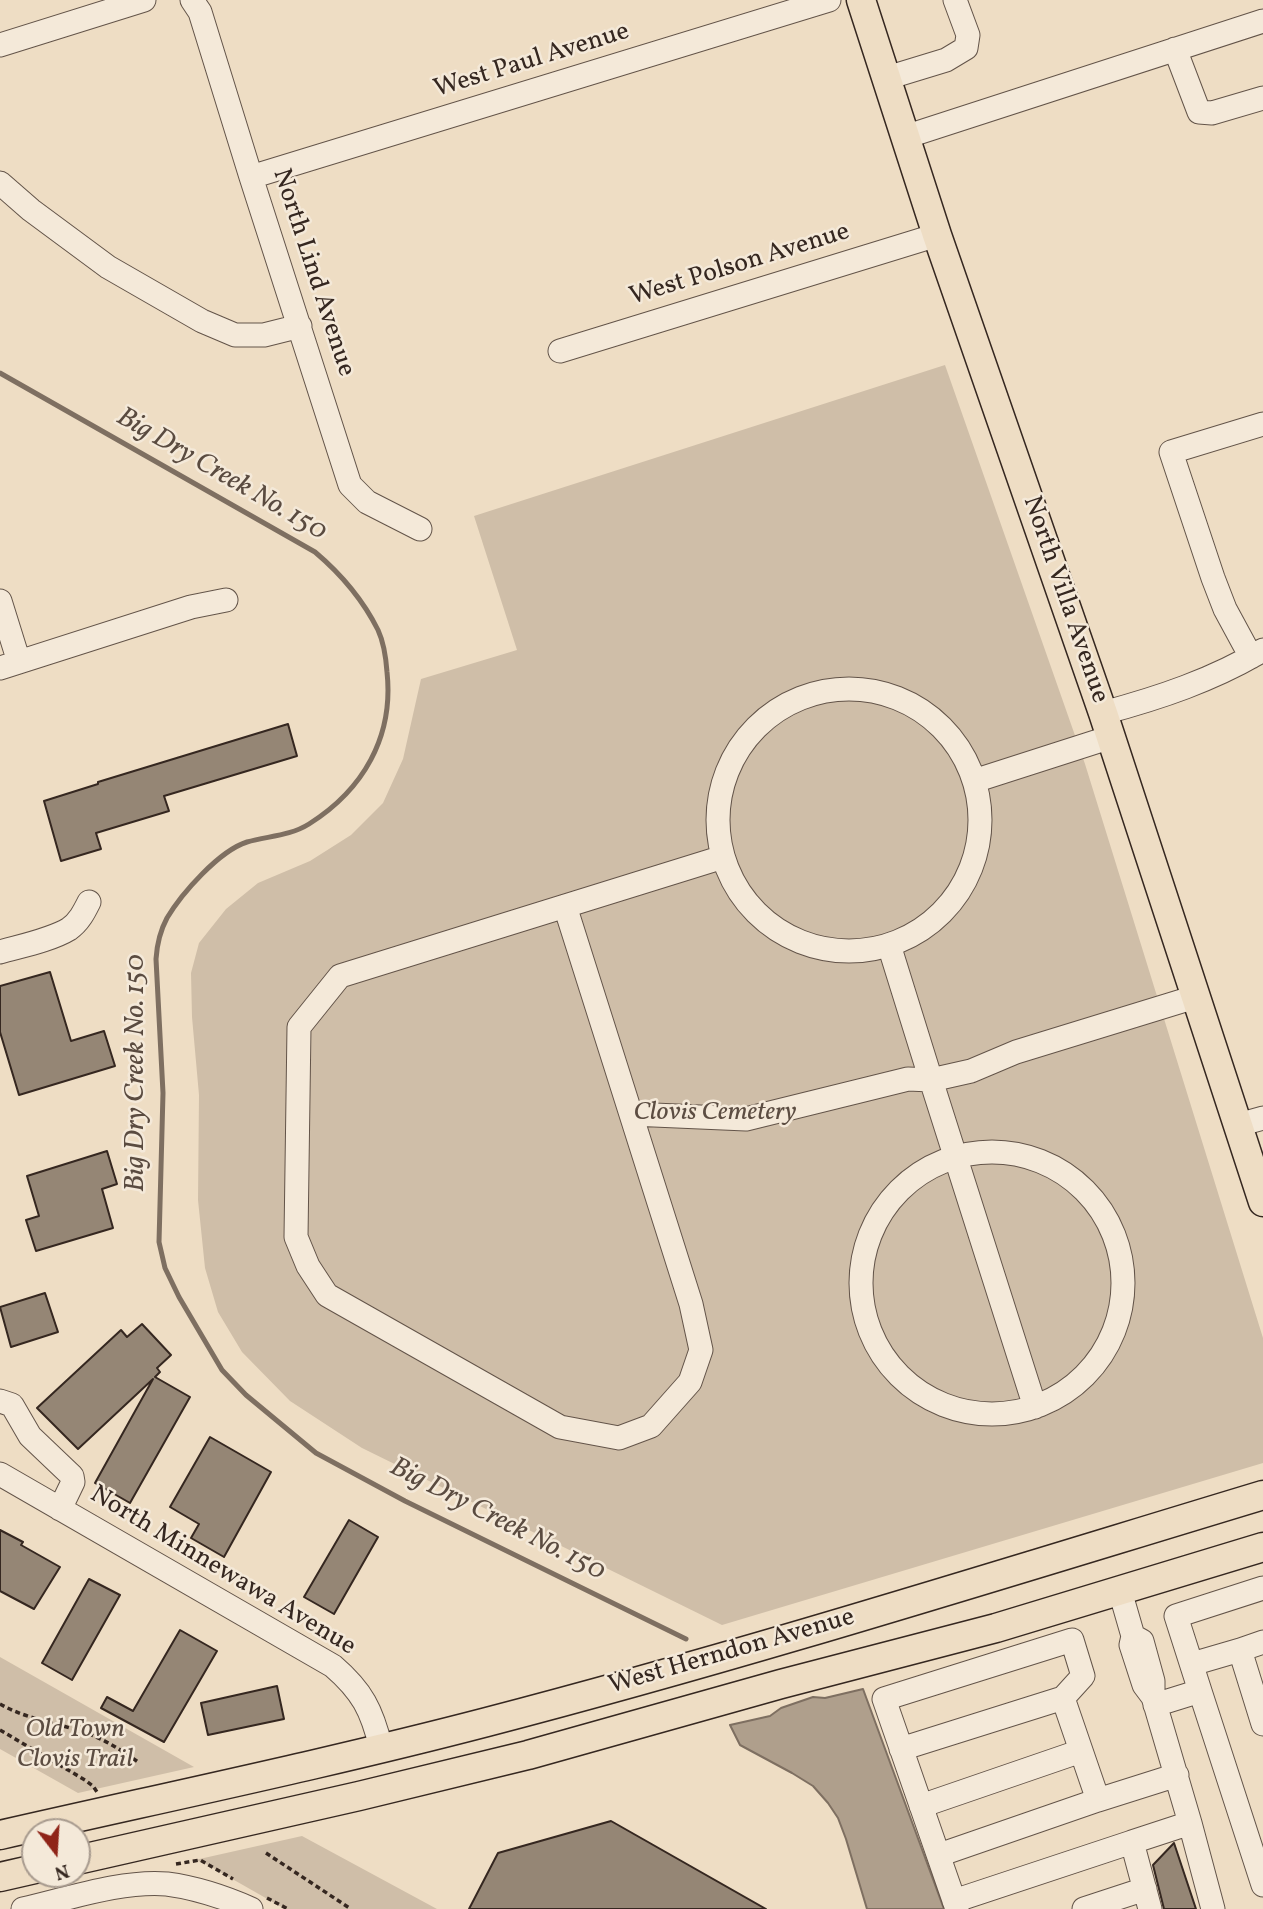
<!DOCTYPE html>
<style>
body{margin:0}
#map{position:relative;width:1263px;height:1909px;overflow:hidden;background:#eeddc4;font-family:Vollkorn,serif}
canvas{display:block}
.north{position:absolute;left:21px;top:1818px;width:70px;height:70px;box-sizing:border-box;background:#f4e9d9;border:2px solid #a89b8f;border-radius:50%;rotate:163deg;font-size:19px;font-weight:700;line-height:28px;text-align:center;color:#352720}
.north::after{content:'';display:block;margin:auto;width:24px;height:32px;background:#8f2418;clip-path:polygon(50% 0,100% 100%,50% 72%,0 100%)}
</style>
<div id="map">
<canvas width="1263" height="1909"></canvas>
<div class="north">N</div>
</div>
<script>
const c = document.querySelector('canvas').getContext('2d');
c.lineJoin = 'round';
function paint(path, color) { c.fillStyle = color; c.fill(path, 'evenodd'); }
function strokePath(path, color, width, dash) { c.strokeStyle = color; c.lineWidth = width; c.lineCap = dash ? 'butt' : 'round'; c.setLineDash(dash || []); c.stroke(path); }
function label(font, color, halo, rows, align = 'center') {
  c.font = font + ' Vollkorn,serif'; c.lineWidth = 5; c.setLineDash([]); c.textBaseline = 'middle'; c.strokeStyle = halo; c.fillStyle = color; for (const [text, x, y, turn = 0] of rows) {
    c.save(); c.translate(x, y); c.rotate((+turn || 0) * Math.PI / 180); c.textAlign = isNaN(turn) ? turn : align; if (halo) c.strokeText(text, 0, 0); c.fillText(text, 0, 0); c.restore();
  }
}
paint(new Path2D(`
 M945,365L1085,764L1263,1338V1463L722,1625L362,1448L290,1401L242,1352L218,1312L205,1268L198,1200L199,1095L192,1017L191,973L199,943L226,909L258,883L310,861L351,835L383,803L403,759L421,679L517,650L474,516Z
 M0,1657L194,1767L78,1793L0,1749Z
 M302,1836L437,1909H285L206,1864L195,1860Z`), '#cfbea8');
const water = new Path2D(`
 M863,1689L944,1909H867L846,1839L838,1818L828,1803L813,1786L792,1773L740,1745L730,1725L770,1716L781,1708L813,1697L825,1698Z`);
paint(water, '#af9f8c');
strokePath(water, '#7e6f61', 2);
strokePath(new Path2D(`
 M0,373L315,552C341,574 363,600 378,630C384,643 386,658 387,672C394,737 363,790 309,824C290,836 268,836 247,842C219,851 182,893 167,918C160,931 157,944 156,959L163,1093L159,1242L165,1268L179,1297L222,1370L246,1395L316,1453L405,1501L686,1639`), '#7e6f61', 5);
const building = new Path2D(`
 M288,724L297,756L164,796L169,811L96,833L101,849L61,861L44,801L98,784V782Z
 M50,972L71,1041L104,1031L115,1066L19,1095L0,1032V986Z
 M107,1151L117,1184L102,1189L113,1228L36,1251L26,1220L39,1216L27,1176Z
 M45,1293L58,1332L11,1347L0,1307Z
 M142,1324L171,1355L157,1368L160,1372L155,1377L190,1397L130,1503L95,1483L153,1379L78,1449L37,1408L121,1330L127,1337Z
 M210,1437L271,1472L224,1557L191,1538L199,1524L170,1507Z
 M349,1520L378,1537L334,1614L304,1597Z
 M0,1530L23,1542L21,1545L60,1567L34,1609L0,1591Z
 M89,1579L120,1595L72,1680L42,1663Z
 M180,1630L217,1651L164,1742L101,1708L107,1697L133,1711Z
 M277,1686L284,1719L208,1735L201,1703Z
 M611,1821L766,1909H469L498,1853Z
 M1174,1843L1196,1909H1164L1153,1865Z`);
paint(building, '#958675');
strokePath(building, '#352720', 2);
const minor = new Path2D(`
 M192,0L200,12L251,177L350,485L367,502L420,529
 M0,45L144,0
 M1175,49L1199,112L1212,113L1263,98
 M887,78L946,60L966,48L968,35L955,0
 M905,137L1263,21
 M251,177L829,0
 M0,183L31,210L108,267L202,321L235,335H264L300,326
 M560,351L937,235
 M0,601L19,662
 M1251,657L1225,609L1213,578L1171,452L1263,424
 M0,668L191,607L226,600
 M718 820a131 131 0 1 1 262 0a131 131 0 1 1-262 0Z
 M1103,713C1159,698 1213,680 1263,650
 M974,781L1111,737
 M565,906L691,1304L701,1350L690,1382L651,1426L619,1438L560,1427L327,1295L308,1266L296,1237L299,1027L340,976L723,857
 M0,952C21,946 51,940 69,929C79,922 84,912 89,902
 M631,1114L746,1119L908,1079L931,1080L889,945
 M1238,1125L1263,1118
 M861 1283a131 131 0 1 1 262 0a131 131 0 1 1-262 0Z
 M0,1401L12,1405L30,1436L72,1476L73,1482L60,1509
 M1035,1407L931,1080L971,1071L1016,1052L1195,997
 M0,1474L333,1666C362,1691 372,1710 381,1748
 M1120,1591L1133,1636L1131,1645L1144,1685L1153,1697V1681L1142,1641L1133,1636
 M1263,1642L1240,1650L1263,1724
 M1192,1664L1240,1650
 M1200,1691L1176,1616L1263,1588
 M1153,1697L1190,1823L1213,1909
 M1063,1698L1098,1800L1177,1775
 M1155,1705L1200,1691L1263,1885
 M901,1749L1063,1698L1083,1676L1072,1640L884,1699L957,1909
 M921,1806L1081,1751
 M939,1855L1098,1800
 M954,1901L1132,1842
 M23,1909C67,1899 123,1880 167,1884C197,1888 224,1897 251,1909
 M1084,1909L1145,1889
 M1150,1909L1132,1842L1190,1823`);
const major = new Path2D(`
 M861,0L937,235L1103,713L1263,1202
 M0,1835C162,1798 326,1764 487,1722C748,1654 1005,1573 1263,1495
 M77,1860L359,1796L528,1755L781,1684L996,1628L1263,1547
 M0,1877L35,1869`);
strokePath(minor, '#635449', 25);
strokePath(major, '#352720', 31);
strokePath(new Path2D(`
 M0,1704C28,1720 59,1723 89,1734C107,1741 123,1751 138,1762
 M0,1730L85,1780L93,1786L97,1792
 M266,1853L351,1909
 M176,1864L200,1860L233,1879
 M267,1898L288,1909`), '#352720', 3.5, [5, 3.5]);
strokePath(minor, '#f4e9d9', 23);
strokePath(major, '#eeddc4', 28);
label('26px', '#352720', '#f4e9d9', [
 ["West Paul Avenue",532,62,-17],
 ["West Polson Avenue",740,266,-17],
 ["North Lind Avenue",312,273,72],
 ["North Villa Avenue",1064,600,71],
 ["North Minnewawa Avenue",222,1572,31],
 ["West Herndon Avenue",732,1653,-16]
]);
label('italic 26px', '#5c4d42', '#f4e9d9', [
 ["Clovis Cemetery",715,1114],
 ["Old Town",75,1731],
 ["Clovis Trail",75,1761]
]);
label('italic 28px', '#5a4b40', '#f4e9d9', [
 ["Big Dry Creek No. 150",221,476,30],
 ["Big Dry Creek No. 150",138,1073,-90],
 ["Big Dry Creek No. 150",497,1521,27]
]);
</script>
